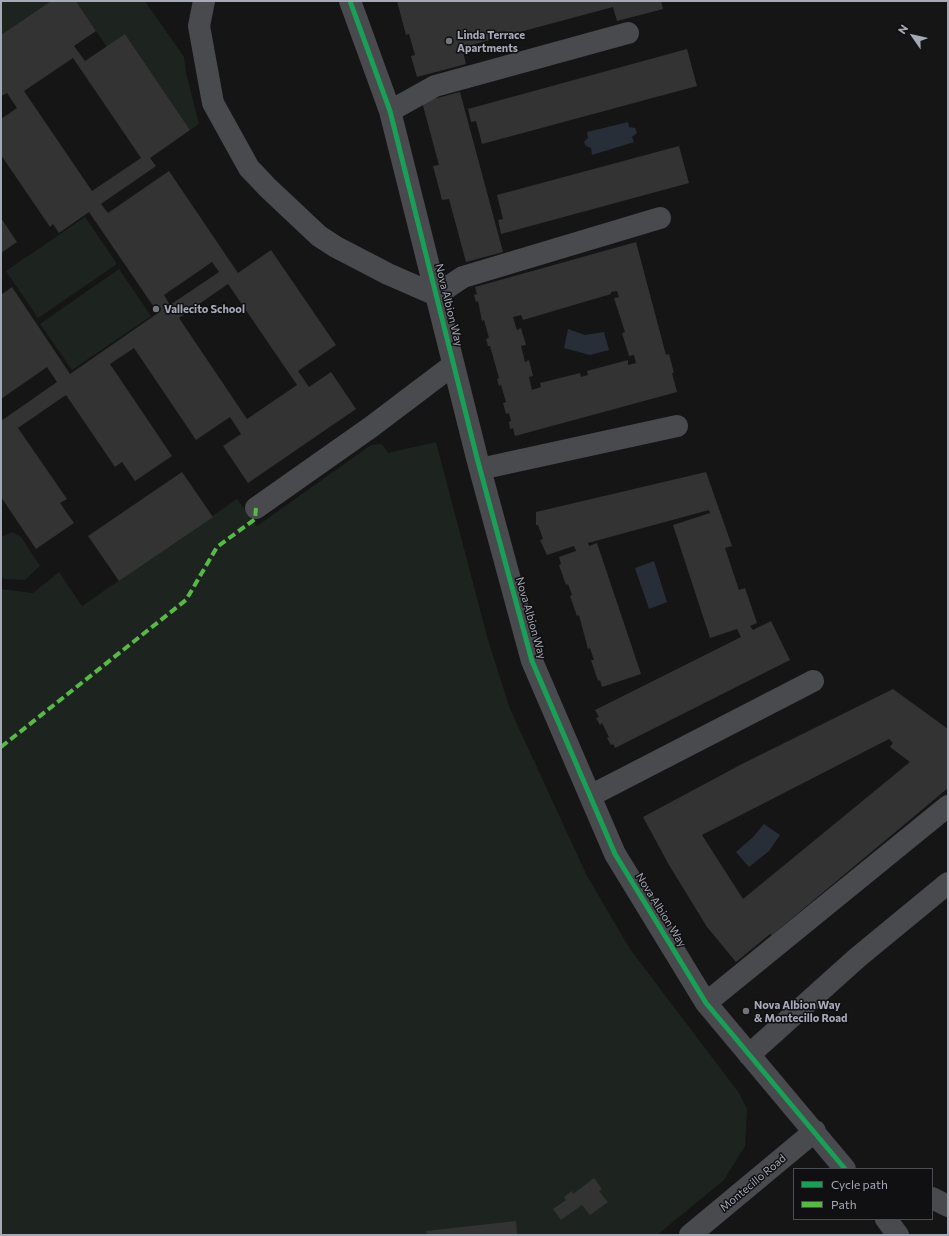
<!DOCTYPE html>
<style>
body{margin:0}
#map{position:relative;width:949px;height:1236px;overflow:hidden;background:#151515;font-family:Commissioner,sans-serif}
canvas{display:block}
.frame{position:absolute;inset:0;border:2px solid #a6a9b7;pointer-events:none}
.legend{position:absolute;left:793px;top:1168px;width:140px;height:52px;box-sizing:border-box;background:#100f11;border:1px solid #4c4d53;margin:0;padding:5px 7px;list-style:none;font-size:12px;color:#a6a9b7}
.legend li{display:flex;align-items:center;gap:8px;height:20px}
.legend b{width:20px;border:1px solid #4c4d53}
.north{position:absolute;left:893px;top:16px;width:40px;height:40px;-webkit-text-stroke:3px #100f11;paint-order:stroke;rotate:304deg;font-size:11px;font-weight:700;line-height:16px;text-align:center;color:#a6a9b7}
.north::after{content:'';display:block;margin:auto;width:14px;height:18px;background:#a6a9b7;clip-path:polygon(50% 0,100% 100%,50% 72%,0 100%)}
</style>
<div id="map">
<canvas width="949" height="1236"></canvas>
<div class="frame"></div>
<ul class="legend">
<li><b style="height:5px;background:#1a9f57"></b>Cycle path</li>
<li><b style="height:5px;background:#58b947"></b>Path</li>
</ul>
<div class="north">N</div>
</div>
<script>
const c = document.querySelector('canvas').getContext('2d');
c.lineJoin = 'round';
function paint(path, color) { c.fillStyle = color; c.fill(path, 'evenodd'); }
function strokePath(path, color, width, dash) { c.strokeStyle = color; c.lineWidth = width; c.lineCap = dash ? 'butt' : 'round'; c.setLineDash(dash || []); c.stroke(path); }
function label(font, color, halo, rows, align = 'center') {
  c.font = font + ' Commissioner,sans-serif'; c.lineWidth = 3; c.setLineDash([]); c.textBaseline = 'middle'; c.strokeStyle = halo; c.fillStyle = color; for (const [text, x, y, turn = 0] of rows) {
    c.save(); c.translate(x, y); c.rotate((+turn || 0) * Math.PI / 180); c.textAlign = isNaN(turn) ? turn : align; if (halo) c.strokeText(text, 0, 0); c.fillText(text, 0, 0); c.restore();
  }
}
paint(new Path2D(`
 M1,1H51L1,35Z
 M76,1H145L184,57L186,73L199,124L190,130L125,34L107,47Z
 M85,217L117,264L38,318L6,271Z
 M119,269L151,316L72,370L40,324Z
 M436,442L488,640L510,709L587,876L630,949L739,1093L747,1109L745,1146L724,1180L657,1235H1V589L33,593L59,572L82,606L237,499L257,526L371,445L382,444L388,453Z
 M12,532L21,537L40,566L25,580L4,579L1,577V537Z`), '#1d241f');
paint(new Path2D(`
 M628,122L629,127L635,128L637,133L632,137L634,142L592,155L591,148L586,146L584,142L588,138L587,132Z
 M568,329L585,335L604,332L609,350L590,355L564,348Z
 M654,561L667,602L649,609L635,568Z
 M764,824L780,835L769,851L749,867L736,852L753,837Z`), '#282e37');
paint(new Path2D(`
 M51,1H76L96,31L74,46L85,61L125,34L190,130L150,158L156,166L101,204L108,213L169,171L238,273L271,250L336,345L298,371L309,387L331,372L356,409L248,483L223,446L241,434L230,417L196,440L134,348L110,364L172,456L135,481L122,462L115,467L66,395L18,428L67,499L60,503L74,523L36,549L1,497V421L57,382L47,367L1,399V295L12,287L70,374L158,313L89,212L59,233L53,224L50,227L1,155V119L17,108L7,93L1,96V35ZM73,58L141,158L92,191L24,91ZM212,262L219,272L170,305L164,295ZM228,284L297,385L247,419L179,318Z
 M397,1H661L663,9L617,21L613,7L464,47L462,48L466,64L417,77L411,56L415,55L409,34L406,35Z
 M687,49L697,86L482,144L476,121L471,122L468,109Z
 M460,92L503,252L466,262L449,199L442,200L433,166L439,165L422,102Z
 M679,146L689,183L501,234L498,220L503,219L497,195Z
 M1,218L17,242L1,253Z
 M636,242L666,355L669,354L674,373H672L677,392L515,436L513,428L510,429L509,422L511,421L509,413L506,414L503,403L506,402L501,385L499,386L497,379L499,378L490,346H488L486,339L489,338L484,320L482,321L478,301L476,302L474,295L477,294L475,287ZM617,291L619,297L614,298L625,332L622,333L629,356L634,355L636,363L628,365V360L587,371L588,375L581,377L580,373L540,383L541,387L532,390L529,377L533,376L529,360L525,362L521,346L526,345L521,328L517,330L513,317L521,315L523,320L611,294V292Z
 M182,472L213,517L119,581L88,536Z
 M706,472L732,546L725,548L739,590L745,588L757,623L750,626L753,630L771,621L790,660L615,748L613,744L611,745L607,738L609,737L602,723L600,725L596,718L599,717L595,710L741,637L737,629L710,638L673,525L710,513L709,510L588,543L589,546L597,543L641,674L602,687L600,680L598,681L591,660H594L590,648L588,649L579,615L577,616L570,596L572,595L568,584L566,585L559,565L561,564L559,557L576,551L574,546L547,555L540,540L543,539L538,525H536V512Z
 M893,689L948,729V788L772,935L770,934L736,962L707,927L669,865L643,817L742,764ZM889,739L893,743L890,747L910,762L743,899L702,835Z
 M594,1178L602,1189L599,1191L608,1202L590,1215L582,1205L561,1220L553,1209L566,1200L564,1197L572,1191L573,1194Z
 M516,1221L517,1235H427L426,1231Z`), '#333334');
strokePath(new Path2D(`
 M204,1L199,26L213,103L249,168L268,188L319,236L336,247L388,274L436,295L463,277L660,218
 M350,1L390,111L477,458L532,661L615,854L706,1003L845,1169
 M390,111L435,86L628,33
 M480,469L677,426
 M256,508L371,427L453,365
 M590,796L813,681
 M706,1003L948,806
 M749,1055L857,958L948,883
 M932,1198L948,1206
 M886,1219L898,1235
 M690,1235L815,1131`), '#494a4e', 22);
strokePath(new Path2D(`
 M1,747L186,600L217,547L255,519L256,508`), '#58b947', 4, [8, 4]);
strokePath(new Path2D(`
 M350,1L390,111L477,458L532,661L615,854L706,1003L845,1169`), '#1a9f57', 5);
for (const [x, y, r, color] of [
 [449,41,4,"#73757e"],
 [156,309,4,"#73757e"],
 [746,1011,4,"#73757e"]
]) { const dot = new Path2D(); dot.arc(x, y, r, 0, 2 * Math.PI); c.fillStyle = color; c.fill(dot); strokePath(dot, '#100f11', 1.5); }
label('bold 11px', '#a6a9b7', '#100f11', [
 ["Linda Terrace",457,35],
 ["Apartments",457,48],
 ["Vallecito School",164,309],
 ["Nova Albion Way",754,1005],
 ["& Montecillo Road",754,1018]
], 'left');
label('11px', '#a6a9b7', '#100f11', [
 ["Nova Albion Way",449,305,76],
 ["Nova Albion Way",531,618,74],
 ["Nova Albion Way",661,910,58],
 ["Montecillo Road",753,1183,-40]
]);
</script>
